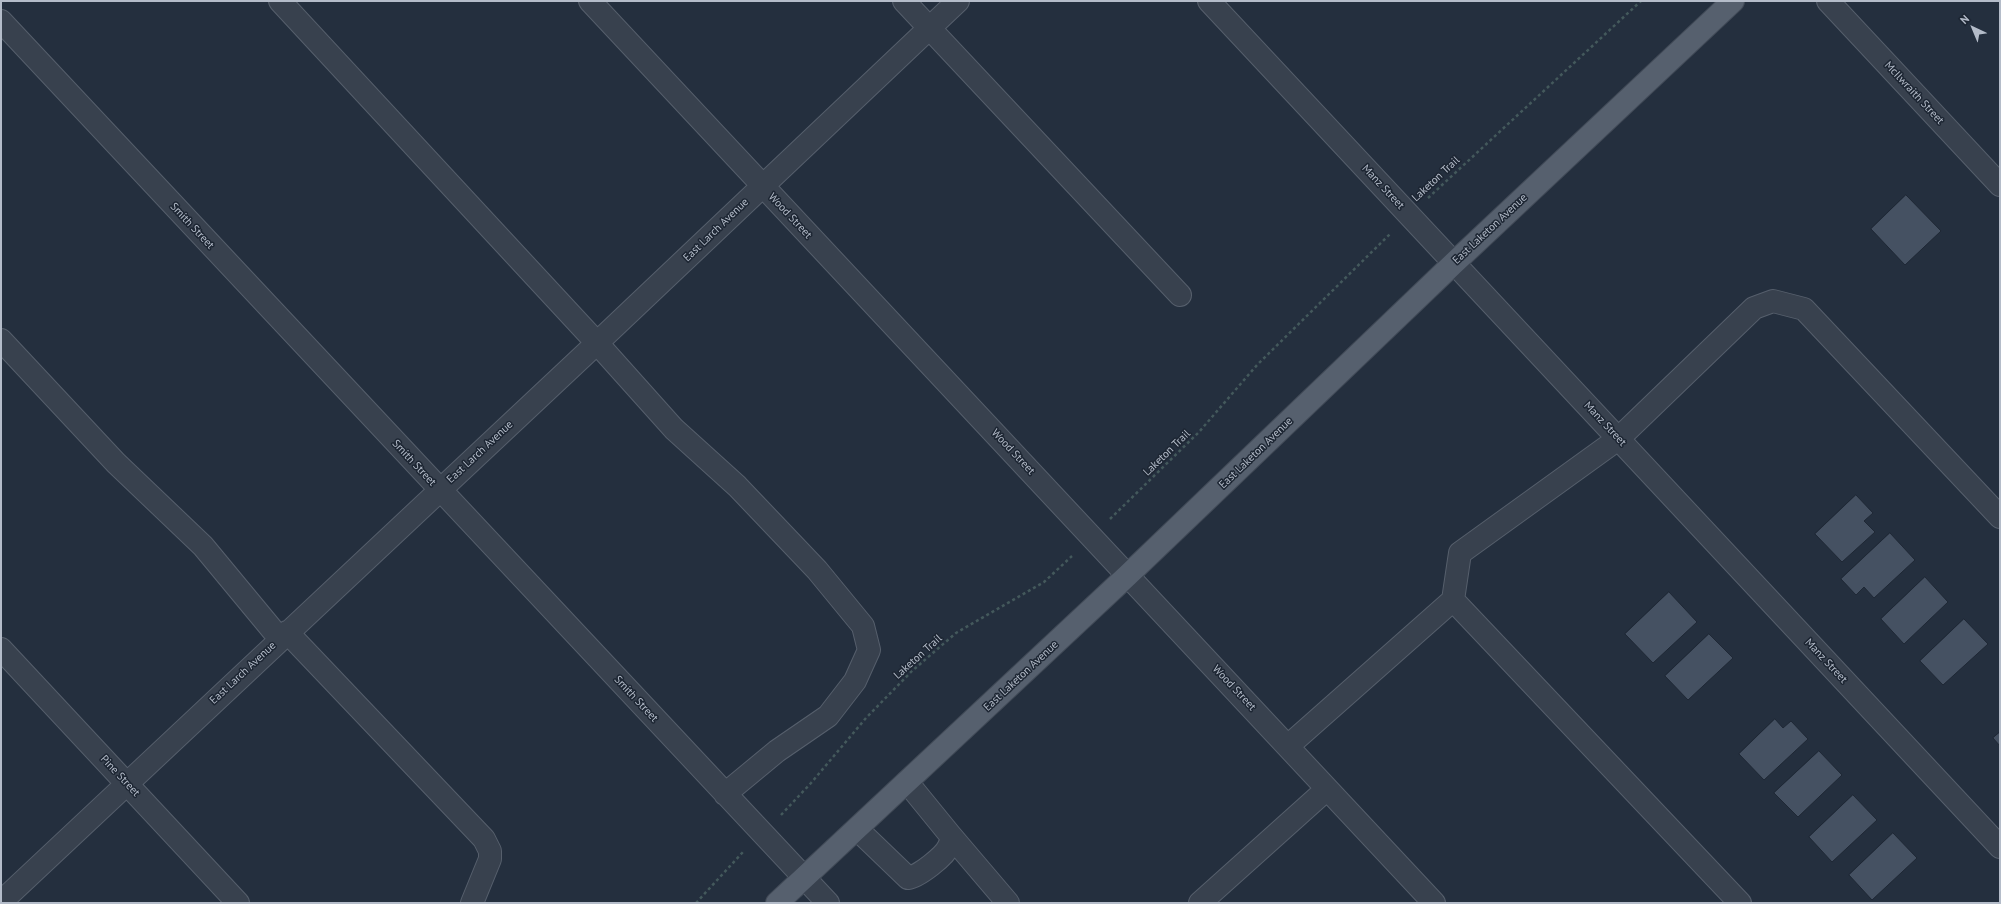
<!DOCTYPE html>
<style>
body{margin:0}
#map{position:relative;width:2001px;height:904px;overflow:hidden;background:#242f3e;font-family:"PT Sans",sans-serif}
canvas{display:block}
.frame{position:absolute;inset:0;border:2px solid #b4bcc9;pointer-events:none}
.north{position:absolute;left:1953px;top:8px;width:40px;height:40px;-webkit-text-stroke:3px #1d2633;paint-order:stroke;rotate:316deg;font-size:11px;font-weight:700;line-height:16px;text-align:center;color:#b4bcc9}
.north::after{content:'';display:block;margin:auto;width:14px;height:18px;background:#b4bcc9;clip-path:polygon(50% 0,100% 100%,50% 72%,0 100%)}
</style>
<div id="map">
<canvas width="2001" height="904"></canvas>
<div class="frame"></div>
<div class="north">N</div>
</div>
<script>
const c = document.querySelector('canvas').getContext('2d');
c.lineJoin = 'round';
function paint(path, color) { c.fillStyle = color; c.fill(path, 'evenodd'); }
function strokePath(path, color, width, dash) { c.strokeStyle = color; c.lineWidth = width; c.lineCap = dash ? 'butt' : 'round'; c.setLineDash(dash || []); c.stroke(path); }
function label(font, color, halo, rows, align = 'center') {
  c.font = font + ' "PT Sans",sans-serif'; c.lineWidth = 3; c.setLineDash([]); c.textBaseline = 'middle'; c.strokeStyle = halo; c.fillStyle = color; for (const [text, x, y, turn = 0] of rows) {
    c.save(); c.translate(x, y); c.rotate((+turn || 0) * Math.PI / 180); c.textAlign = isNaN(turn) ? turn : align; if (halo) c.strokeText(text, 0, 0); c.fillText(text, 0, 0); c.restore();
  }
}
const building = new Path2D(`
 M1906,195L1941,231L1905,265L1871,229Z
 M1856,495L1873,513L1864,521L1875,532L1842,562L1815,534Z
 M1890,533L1915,560L1874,598L1864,587L1856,595L1841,579Z
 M1925,577L1948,602L1904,644L1881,619Z
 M1669,592L1697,622L1653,663L1625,634Z
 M1964,619L1988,644L1943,685L1920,661Z
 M1709,634L1733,658L1688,700L1665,676Z
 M1775,719L1783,728L1791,721L1808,739L1764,780L1739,754Z
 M2000,732V746L1993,738Z
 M1819,751L1842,775L1798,817L1774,793Z
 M1853,795L1877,820L1832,862L1809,837Z
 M1893,833L1917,858L1872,900L1849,875Z`);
paint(building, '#455162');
strokePath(building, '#1f2835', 1);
const minor = new Path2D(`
 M280,1L597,343L674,429L737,486L817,570L863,626L869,650L855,681L828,716L777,751L725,794
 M590,1L1434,903
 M904,1L1180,295
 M1209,1L2000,847
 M1828,1L2000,185
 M1,21L828,903
 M1,340L116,463L203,546L280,639
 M1453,600L1740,903
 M287,632L484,839L490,851V859L472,903
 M1,649L238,903
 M1288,746L1453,600L1460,553L1618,439L1754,308L1773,301L1804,309L2000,517
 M857,829L908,878C918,877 945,856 949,846C951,843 951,839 951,836L907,782
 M951,836L1008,903
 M1,902L597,343L958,1
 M1200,903L1327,789`);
const major = new Path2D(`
 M777,903L1128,575L1454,263L1733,1`);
strokePath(minor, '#565f6c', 24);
strokePath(major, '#414a57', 24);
strokePath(new Path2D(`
 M1428,198L1641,1
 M1110,519L1199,432L1257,365L1390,234
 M781,815L811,783L866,718L912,671L956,633L1044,582L1072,556
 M696,903L743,852`), '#44595c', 2.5, [3, 3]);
strokePath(minor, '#38414e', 22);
strokePath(major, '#56606e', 22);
label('11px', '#b4bcc9', '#1d2633', [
 ["McIlwraith Street",1914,93,47],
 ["Laketon Trail",1436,179,-43],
 ["Manz Street",1383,187,47],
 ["Wood Street",790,216,47],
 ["Smith Street",192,226,47],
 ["East Laketon Avenue",1490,229,-43],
 ["East Larch Avenue",716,230,-44],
 ["Manz Street",1605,424,47],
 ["East Larch Avenue",480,452,-43],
 ["Wood Street",1013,452,47],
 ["Laketon Trail",1167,453,-44],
 ["East Laketon Avenue",1256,453,-44],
 ["Smith Street",414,463,47],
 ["Laketon Trail",918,657,-42],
 ["Manz Street",1826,661,47],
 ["East Larch Avenue",243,673,-43],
 ["East Laketon Avenue",1021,676,-43],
 ["Wood Street",1234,688,47],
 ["Smith Street",636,699,47],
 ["Pine Street",120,776,47]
]);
</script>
